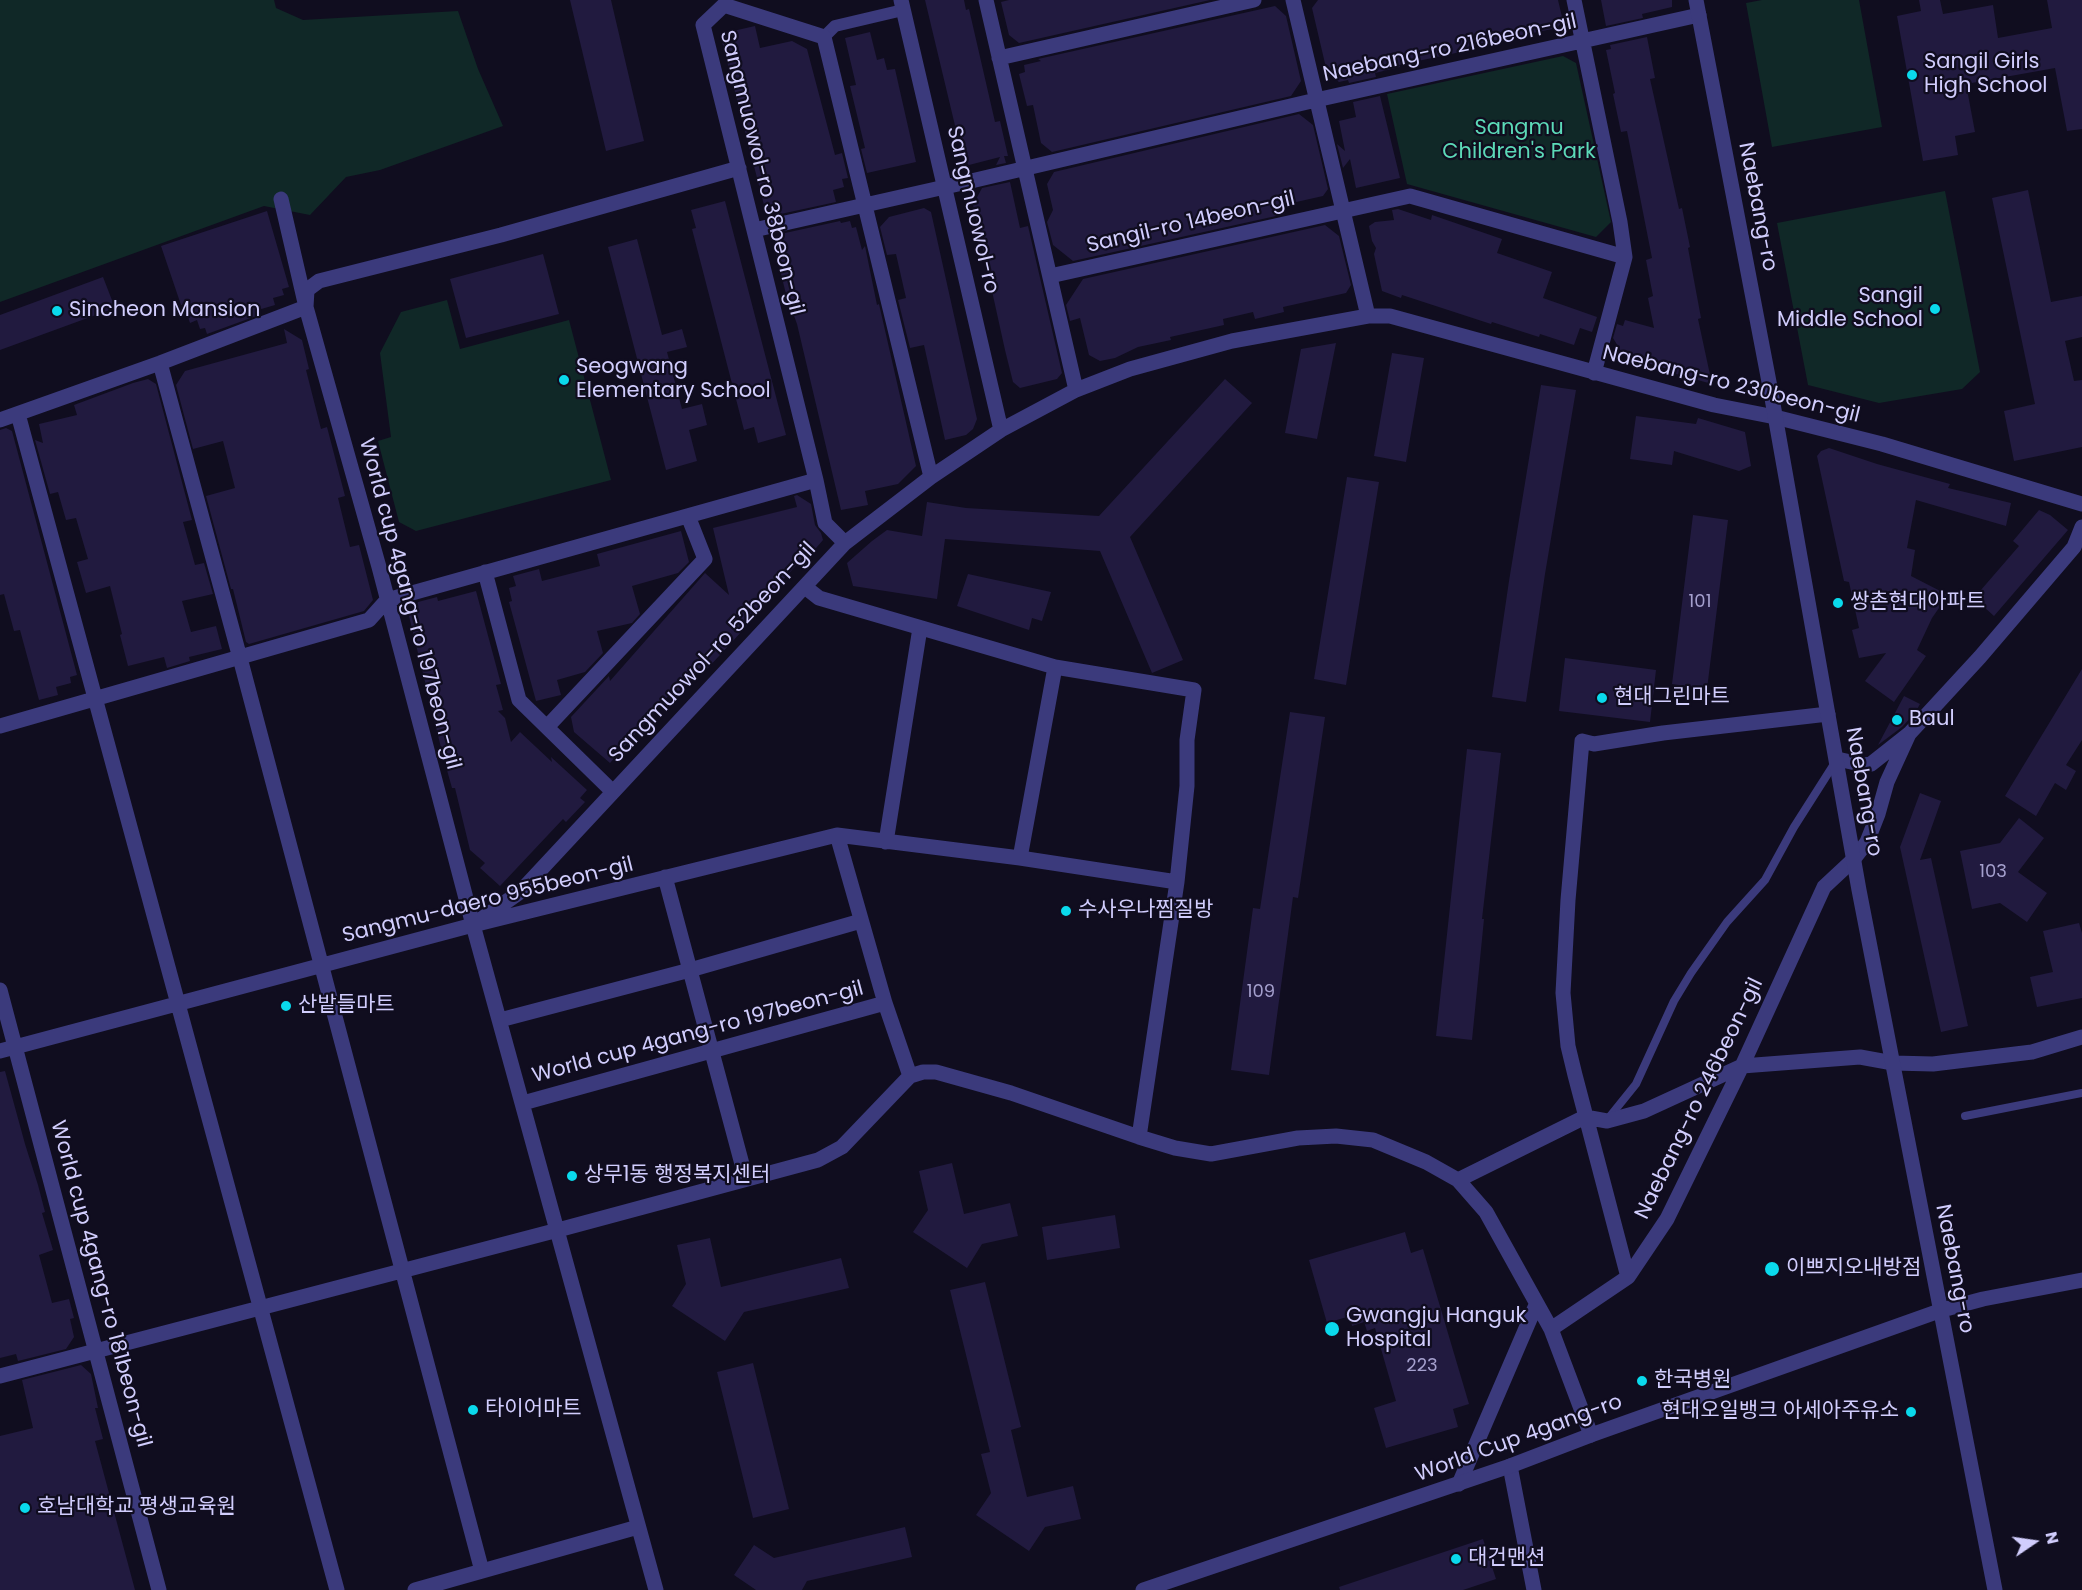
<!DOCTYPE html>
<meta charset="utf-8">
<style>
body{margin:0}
#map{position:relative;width:2082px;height:1590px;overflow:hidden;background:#100d1f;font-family:Poppins,sans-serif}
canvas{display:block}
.north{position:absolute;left:2004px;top:1512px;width:60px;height:60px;-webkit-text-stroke:4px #100d1f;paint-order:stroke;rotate:77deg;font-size:16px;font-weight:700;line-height:24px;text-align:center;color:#d1cdfd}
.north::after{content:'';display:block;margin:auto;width:21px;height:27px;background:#d1cdfd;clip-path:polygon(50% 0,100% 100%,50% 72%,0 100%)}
</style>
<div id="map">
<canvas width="2082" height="1590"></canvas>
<div class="north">N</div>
</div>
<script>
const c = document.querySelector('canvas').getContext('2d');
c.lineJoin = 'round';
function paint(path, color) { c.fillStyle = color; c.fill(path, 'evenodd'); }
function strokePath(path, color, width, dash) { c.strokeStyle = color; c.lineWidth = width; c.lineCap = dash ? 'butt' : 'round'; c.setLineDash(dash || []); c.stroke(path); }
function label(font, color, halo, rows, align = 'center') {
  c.font = font + ' Poppins,"Noto Sans KR",sans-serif'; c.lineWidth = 4.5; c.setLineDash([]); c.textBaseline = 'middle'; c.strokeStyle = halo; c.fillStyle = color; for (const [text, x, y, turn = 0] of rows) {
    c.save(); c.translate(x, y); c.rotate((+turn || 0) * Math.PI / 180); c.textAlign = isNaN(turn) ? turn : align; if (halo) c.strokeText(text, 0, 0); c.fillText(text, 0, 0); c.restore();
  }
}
paint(new Path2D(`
 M0,0H274L276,8L303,20L458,11L478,69L503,126L380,170L346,177L310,215L264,206L0,302Z
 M1762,0H1859L1882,127L1772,147L1746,3Z
 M1563,56L1576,63L1611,222L1596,237L1407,184L1387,94Z
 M1945,191L1980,372L1962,389L1879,403L1808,385L1777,223Z
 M447,300L460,349L569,320L611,480L416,531L399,522L378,441L391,437L380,353L401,312Z`), '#102827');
paint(new Path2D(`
 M570,0H611L644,141L606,151Z
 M925,0H964L966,10L969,9L995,122L1000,121L1008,156H1004L1006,163L996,165L1000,157L969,165L963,159Z
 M1009,0H1210L1019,43L1009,35L1001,2Z
 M1318,0H1558L1563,21L1557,28L1469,46L1470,50L1399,65L1400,67L1375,73L1376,77L1349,83L1348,80L1339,82L1327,72L1312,8Z
 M1601,0H1672V7L1642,14L1643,18L1606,26Z
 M1919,0H1940L1943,14L1993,5L1998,38L2052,28L2047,0H2082V129L2067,131L2055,68L1966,84L1975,132L1955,136L1958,155L1923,161L1897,16L1921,11Z
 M1275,6L1286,16L1301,81L1291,96L1052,152L1041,143L1033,105L1027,106L1019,74L1025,72L1024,65L1041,61L1038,59Z
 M755,26L760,48L792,41L807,49L835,155L842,153L848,178L842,179L844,187L833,190L836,202L776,215L764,205L720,34Z
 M870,32L877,60L884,58L887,70L895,69L916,162L867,173L861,149L865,148L850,86L856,85L845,38Z
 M1647,37L1655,78L1650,79L1679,209L1682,208L1690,247L1688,248L1701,318L1698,319L1712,384L1669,372L1671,370L1624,356L1613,338L1617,324L1623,326L1625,320L1654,328L1648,298L1653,296L1646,260L1652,258L1627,131L1621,132L1613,94L1615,93L1606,50L1611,49L1610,45Z
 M1380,96L1400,178L1356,188L1350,159L1343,168L1337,144L1345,151L1339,121L1356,117L1353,102Z
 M1299,114L1313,125L1328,189L1323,196L1283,205L1285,214L1073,261L1053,245L1047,222L1053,210L1047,184L1054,172Z
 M1010,182L1020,228L1028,226L1062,373L1057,379L1020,388L1013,382L1005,350L973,205L982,188Z
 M2028,190L2051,302L2082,296V337L2065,341L2074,381L2082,380V447L2014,461L2004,411L2035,404L1992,198Z
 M725,201L786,435L758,443L754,427L744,430L692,229L696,228L691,210Z
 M924,208L931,212L977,419L973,429L966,435L945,440L924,345L910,348L898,300L906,298L896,254L887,255L880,227L889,217Z
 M1398,209L1431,220L1432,215L1502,239L1497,253L1552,272L1543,298L1597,317L1592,332L1580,328L1574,345L1540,334L1539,337L1492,322L1491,324L1402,295L1401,298L1382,291L1374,254L1376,248L1372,241L1369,226L1375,222L1394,220L1392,210Z
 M267,211L289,287L282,289L284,295L273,298L275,305L258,310L259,315L207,334L205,328L200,329L197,320L190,323L184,305H181L161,246Z
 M840,221L841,223L850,221L852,228L856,227L862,250L865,246L877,305L879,304L916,466L898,484L865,491L868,505L841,510L797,324L793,313L791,314L775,250L785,233Z
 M1325,225L1339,236L1351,285L1346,293L1283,307L1284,312L1255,319L1253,312L1223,319L1224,325L1170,337L1171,340L1138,347L1115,358L1100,361L1089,355L1080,318L1070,321L1066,305L1083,279Z
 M637,239L662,335L682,329L687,347L667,352L682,409L702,404L707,425L689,430L697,461L666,470L608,247Z
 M543,254L559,314L466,338L450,279Z
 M103,277L115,308L0,350V315Z
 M284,329L302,340L309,369L306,370L321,429L327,427L345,496L338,498L350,547L359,545L373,600L364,611L249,644L246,642L233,589H231L206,496L235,488L223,441L193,449L176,385L185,371L287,343Z
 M1336,343L1317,439L1285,433L1301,349Z
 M1392,353L1424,358L1406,462L1374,456Z
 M148,379L156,384L192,520L183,522L195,565L204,563L213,594L182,601L191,632L216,626L222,649L189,657L190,661L167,668L164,657L128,666L120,635L122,634L110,586L86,593L77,562L88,559L76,518L66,520L58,492L50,494L35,440L43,443L39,424L77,415L74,405L133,383Z
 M1225,379L1252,403L1130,537L1183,660L1152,673L1100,551L945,539L937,599L853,586L847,563L872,541L887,530L922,536L927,502L966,508L1099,516Z
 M1541,385L1576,390L1545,574L1526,702L1492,697L1509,581Z
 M1636,416L1696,424L1698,418L1745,432L1751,466L1739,471L1674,451L1672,465L1630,459Z
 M6,428L12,431L77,675L70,677L71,683L56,687L58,695L39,700L20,630L14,631L4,594L0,595V430Z
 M1829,448L1877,464L1950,484L1948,488L2011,503L2006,526L1916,500L1907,548L1915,550L1911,576L1948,595L1932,618L1917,650L1926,656L1894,702L1865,681L1886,653L1859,658L1852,630L1859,628L1849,582L1844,581L1817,456L1821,451Z
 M1347,477L1379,482L1346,685L1314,679Z
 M797,495L811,504L815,525L821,533L823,540L810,555L807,553L752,615L755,617L707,669L703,665L674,697L670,694L610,763L574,732L571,717L609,676L610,681L705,573L729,595L713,528L797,507L794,496Z
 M2039,510L2050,515L2068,530L1994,616L1974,598L2019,546L2013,541Z
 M1693,515L1728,520L1707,689L1672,684Z
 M681,531L689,562L678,573L632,586L640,614L632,623L597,631L603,653L585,672L557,680L561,695L536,701L509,602L512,601L509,588L516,586L513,576L539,569L542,581L600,566L597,554Z
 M968,574L1051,592L1042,621L1032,618L1029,630L957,606Z
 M476,591L501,684L496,685L503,710L498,711L505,718L511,742L520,732L552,762L551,757L587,790L580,798L585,802L566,822L563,819L500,886L480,868L485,863L470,850L455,788H452L443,756L409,616L418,602L437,597L438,601Z
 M1565,658L1656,670L1650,722L1559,711Z
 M2082,669V740L2066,765L2076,771L2066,790L2055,783L2036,816L2005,796Z
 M1904,696L1920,704L1915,713L1902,727L1878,745Z
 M1290,712L1325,717L1298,898L1293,897L1269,1075L1231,1070L1253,908L1260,909Z
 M1467,749L1501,753L1482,919H1484L1472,1040L1436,1036Z
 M1920,793L1941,801L1920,860L1931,858L1968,1026L1941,1032L1900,847Z
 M2019,818L2044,838L2018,872L2047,893L2027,922L2000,903L1972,909L1960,851L2000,843Z
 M2079,923L2082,933V998L2037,1007L2030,977L2053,972L2043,931Z
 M5,1071L25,1144L38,1185L45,1212L42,1213L53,1250L39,1255L52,1303L69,1299L74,1318L70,1319L74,1337L66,1349L18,1361L16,1354L0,1358V1072Z
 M952,1163L964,1214L1010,1203L1018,1236L982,1244L967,1268L913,1232L928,1210L919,1171Z
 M1115,1215L1120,1248L1047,1260L1042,1227Z
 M1405,1232L1411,1253L1423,1249L1469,1404L1453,1409L1458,1427L1386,1448L1374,1408L1396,1401L1375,1328L1367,1331L1364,1322L1352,1326L1350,1316L1327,1323L1309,1260Z
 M710,1238L721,1287L841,1258L849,1288L744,1312L725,1341L672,1306L686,1284L677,1245Z
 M985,1282L1021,1427L1011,1430L1027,1497L1073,1486L1081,1519L1045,1527L1029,1551L976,1515L991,1493L981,1454L990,1452L950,1290Z
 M753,1363L789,1509L753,1518L717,1372Z
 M81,1365L91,1374L98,1408H95L103,1439L95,1441L135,1590H0V1436L33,1428L22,1380Z
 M905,1527L912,1557L807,1581L802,1590H756L734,1575L754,1545L774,1558Z
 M1483,1539L1496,1579L1463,1590H1340L1339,1587Z`), '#211a3f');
strokePath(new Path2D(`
 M1965,1116L2082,1093
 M1607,1120L1636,1084L1674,1001L1691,973L1727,922L1765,880L1794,827L1836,761`), '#3b3a7c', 8);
strokePath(new Path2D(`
 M824,37L835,26L903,10`), '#3b3a7c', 12);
strokePath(new Path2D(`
 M901,0L1001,430
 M986,0L1076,390
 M1293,0L1368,316
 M1574,0L1620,222L1625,257L1594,373
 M999,58L1254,0
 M281,199L306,307L379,567L473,925L656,1590
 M754,230L967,182L1316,100L1699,15
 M1050,276L1410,196L1625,257
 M160,363L240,658L482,1571
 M18,414L337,1590
 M0,420L160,363L306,307L307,290L319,281L501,235L739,168
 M816,480L825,523L845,543
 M485,572L519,700L612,791
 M805,587L819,598L1055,667L1194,690L1187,740V786L1177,882L1139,1137L1175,1148L1211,1154L1298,1138L1336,1136L1373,1140L1426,1162L1458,1180L1486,1212L1551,1329L1591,1435
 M0,726L369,620L387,600L816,480L703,25L724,5L824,37L931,477
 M547,727L705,559L688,516
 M1837,759L1865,765L1871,764L1909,734L1980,657L2074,547L2082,527
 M837,835L885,1003L910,1076
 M886,842L920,628
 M1020,858L1055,667
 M665,877L746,1179
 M473,925L520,892L845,543L931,477L1001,430L1076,390L1130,369L1232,341L1368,316H1390L1714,405L1775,417L1882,444L2082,504
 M0,990L159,1590
 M500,1020L690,970L861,921
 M0,1051L473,925L837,835L1020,858L1177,882
 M523,1103L885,1003
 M1458,1180L1585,1117L1607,1121L1644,1111L1742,1066L1860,1057L1893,1063L1933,1064L2032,1052L2082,1037
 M1628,1277L1575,1075L1568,1046L1563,993L1568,900L1582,741L1594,744L1663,733L1828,714
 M1551,1329L1628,1277L1667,1219L1742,1066L1824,887L1853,860L1867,842L1878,814L1887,782L1909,734
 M0,1376L558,1230L818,1160L842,1147L910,1076L923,1072H936L1011,1093L1139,1137
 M1510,1466L1534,1590
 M1459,1484L1536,1305
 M415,1590L638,1527`), '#3b3a7c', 15);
strokePath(new Path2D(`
 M1696,0L1770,387L1859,890L1995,1590
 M1143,1590L1510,1466L1591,1435L1942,1310L1983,1299L2082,1280`), '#3b3a7c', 15);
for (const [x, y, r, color] of [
 [1912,75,6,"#0ad9ec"],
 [1935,309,6,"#0ad9ec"],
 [57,311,6,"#0ad9ec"],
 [564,380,6,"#0ad9ec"],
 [1838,603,6,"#0ad9ec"],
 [1602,698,6,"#0ad9ec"],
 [1897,720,6,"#0ad9ec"],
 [1066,911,6,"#0ad9ec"],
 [286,1006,6,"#0ad9ec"],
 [572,1176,6,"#0ad9ec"],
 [1772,1269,8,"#0ad9ec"],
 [1332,1329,8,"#0ad9ec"],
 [1642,1381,6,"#0ad9ec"],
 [473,1410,6,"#0ad9ec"],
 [1911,1412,6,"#0ad9ec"],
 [25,1508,6,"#0ad9ec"],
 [1456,1559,6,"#0ad9ec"]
]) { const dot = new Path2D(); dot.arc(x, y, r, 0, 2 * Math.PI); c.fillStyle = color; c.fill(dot); strokePath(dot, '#100d1f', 2); }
label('18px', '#a5a0ce', null, [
 ["101",1700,602],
 ["103",1993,872],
 ["109",1261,992],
 ["223",1422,1366]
]);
label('21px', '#d1cdfd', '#100d1f', [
 ["Naebang-ro 216beon-gil",1450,49,-12],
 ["Sangmuowol-ro 38beon-gil",761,173,76],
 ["Naebang-ro",1757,207,79],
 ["Sangmuowol-ro",972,210,77],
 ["Sangil-ro 14beon-gil",1191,223,-13],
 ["Naebang-ro 230beon-gil",1731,385,14],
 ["World cup 4gang-ro 197beon-gil",409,604,75],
 ["Sangmuowol-ro 52beon-gil",713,653,-47],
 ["Naebang-ro",1863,792,80],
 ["Sangmu-daero 955beon-gil",488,901,-14],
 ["World cup 4gang-ro 197beon-gil",698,1033,-15],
 ["Naebang-ro 246beon-gil",1700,1099,-64],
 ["Naebang-ro",1954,1269,79],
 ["World cup 4gang-ro 181beon-gil",100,1284,75],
 ["World Cup 4gang-ro",1519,1439,-20]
]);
label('21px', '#d1cdfd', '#100d1f', [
 ["Sangil Girls",1924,63],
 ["High School",1924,87],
 ["Sangil",1923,297,"right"],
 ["Middle School",1923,321,"right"],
 ["Sincheon Mansion",69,311],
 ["Seogwang",576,368],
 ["Elementary School",576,392],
 ["쌍촌현대아파트",1850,603],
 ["현대그린마트",1614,698],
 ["Baul",1909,720],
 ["수사우나찜질방",1078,911],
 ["산밭들마트",298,1006],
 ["상무1동 행정복지센터",584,1176],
 ["이쁘지오내방점",1786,1269],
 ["Gwangju Hanguk",1346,1317],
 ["Hospital",1346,1341],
 ["한국병원",1654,1381],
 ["타이어마트",485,1410],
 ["현대오일뱅크 아세아주유소",1899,1412,"right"],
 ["호남대학교 평생교육원",37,1508],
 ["대건맨션",1468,1559]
], 'left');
label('21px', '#5cd9b8', '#100d1f', [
 ["Sangmu",1519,129],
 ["Children's Park",1519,153]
]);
</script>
